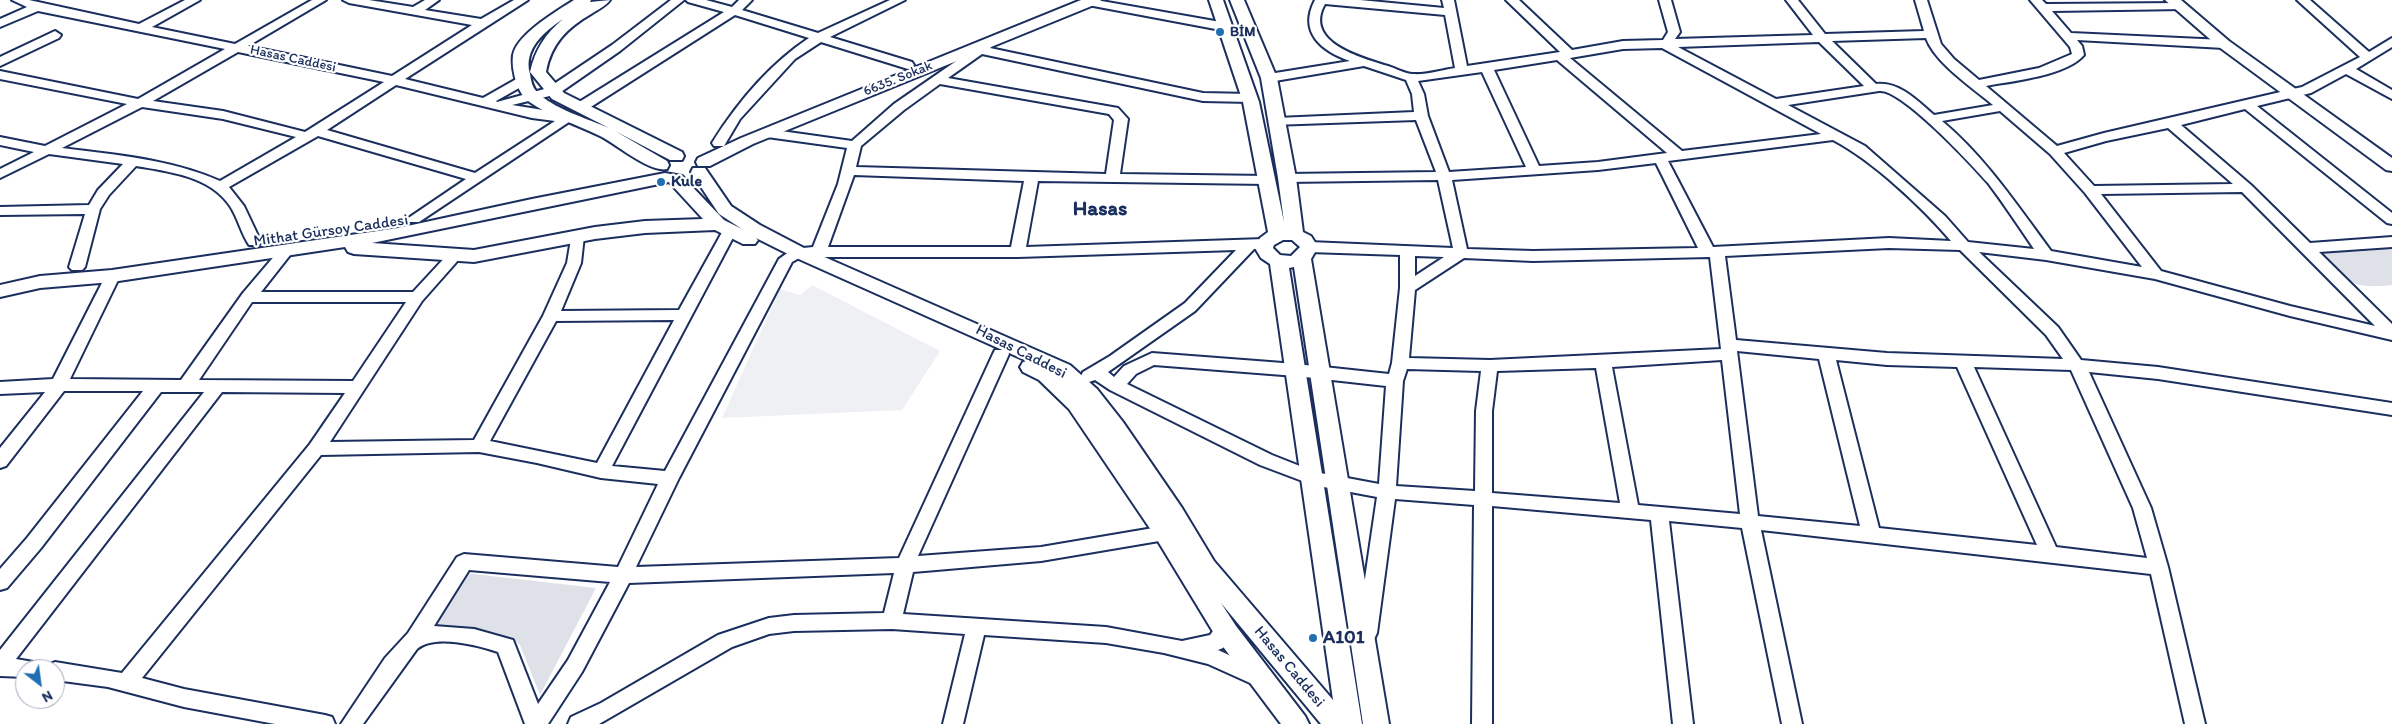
<!DOCTYPE html>
<meta charset="utf-8">
<style>
body{margin:0}
#map{position:relative;width:2392px;height:724px;overflow:hidden;background:#fff;font-family:Itim,sans-serif}
canvas{display:block}
.north{position:absolute;left:15px;top:659px;width:50px;height:50px;box-sizing:border-box;background:#fff;border:1px solid #a4acbf;border-radius:50%;rotate:150deg;font-size:14px;font-weight:700;line-height:20px;text-align:center;color:#1b2f5e}
.north::after{content:'';display:block;margin:auto;width:18px;height:22px;background:#1f6fb2;clip-path:polygon(50% 0,100% 100%,50% 72%,0 100%)}
</style>
<div id="map">
<canvas width="2392" height="724"></canvas>
<div class="north">N</div>
</div>
<script>
const c = document.querySelector('canvas').getContext('2d');
c.lineJoin = 'round';
function paint(path, color) { c.fillStyle = color; c.fill(path, 'evenodd'); }
function strokePath(path, color, width, dash) { c.strokeStyle = color; c.lineWidth = width; c.lineCap = dash ? 'butt' : 'round'; c.setLineDash(dash || []); c.stroke(path); }
function label(font, color, halo, rows, align = 'center') {
  c.font = font + ' Itim,sans-serif'; c.lineWidth = 4.5; c.setLineDash([]); c.textBaseline = 'middle'; c.strokeStyle = halo; c.fillStyle = color; for (const [text, x, y, turn = 0] of rows) {
    c.save(); c.translate(x, y); c.rotate((+turn || 0) * Math.PI / 180); c.textAlign = isNaN(turn) ? turn : align; if (halo) c.strokeText(text, 0, 0); c.fillText(text, 0, 0); c.restore();
  }
}
paint(new Path2D(`
 M812,285L940,351L902,410L722,418L780,289L800,295Z`), '#eff0f4');
paint(new Path2D(`
 M2392,247V285C2347,290 2346,279 2315,251Z
 M465,573L596,588L540,695L520,645L512,638L434,624Z`), '#dee1e7');
const minor = new Path2D(`
 M12,0H29L139,24L185,0H200L152,27L235,44L312,0H326L248,46L392,76L472,25L349,3L343,0H369L413,7L425,0H439L425,10L481,19L514,0H528L405,79L483,98L520,77H528L530,80L528,83L496,101L497,102L548,88L612,45L671,0H684L620,51L558,94L512,105L568,114L575,118L419,222H409L407,219L466,179L318,136L229,187L244,206L261,242L259,245H249C241,233 238,218 230,206C210,176 170,172 136,166L109,195L100,209L85,267L82,270H72L69,267L85,214L0,215V207L89,205L98,190L123,164L49,154L0,178V169L34,152L0,145V137L45,146L127,104L0,79V71L138,99L225,49L38,11L0,27V19L27,7ZM238,52L384,82L305,132L223,111L153,101ZM396,85L532,118L555,121L475,173L327,130ZM142,107L223,119L296,137L220,181C170,159 116,155 62,148Z
 M686,0H706L732,7L739,0H752L742,10L818,33L890,0H905L830,37L912,62L914,65L908,69L821,42L795,59L740,119L724,146H714L712,143C737,103 770,64 809,38L735,15L586,110H576L575,107L576,104L724,12L688,2Z
 M1084,0H1096L1226,23L1232,27L1226,31L1088,5L1084,4Z
 M1315,0H1360L1444,8L1442,0H1454L1467,66L1560,52L1506,0H1519L1572,50L1623,41L1663,40L1668,32L1659,0H1671L1680,32L1675,39L1813,35L1786,0H1798L1825,34L1924,31L1915,0H1927L1941,44L1954,59L1979,80L2039,68L2072,54L2070,47L2030,0H2042L2046,4L2181,3L2185,5L2187,7L2185,9L2052,11L2071,33L2224,40L2230,44L2224,48L2077,40L2082,46L2084,55C2066,76 2012,81 1986,86L2057,146L2104,133L2302,87L2360,57L2297,0H2310L2369,52L2392,38V47L2356,69L2392,90V99L2346,74L2311,93L2257,106L2392,213V224L2387,223L2245,109L2181,125L2251,185L2310,243L2392,237V247L2319,252L2392,324V340L2290,316L2155,279L2046,260L1979,252L2058,327L2081,360L2158,367L2392,403V415L2158,379L2089,372L2151,508L2168,567L2205,724H2185L2151,574L1761,530L1802,724H1782L1742,528L1669,521L1693,724H1673L1651,520L1492,506V724H1472L1474,505L1395,499L1377,633L1374,639L1367,641L1360,639L1357,633L1377,497L1313,485L1260,465L1110,390L1095,380L1089,382L1083,380L1081,376L1083,372L1110,356L1185,303L1236,250L1018,257H801L792,262L679,478L636,567L899,558L993,354L995,350H1007L1009,354L918,556L1041,547L1165,526L1172,528L1174,533L1172,538L1165,540L1041,561L913,572L903,614L1106,627L1182,641L1210,635L1213,631L1210,622L1213,616L1220,614L1227,616L1233,632L1223,648L1218,650L1266,672L1269,678L1266,684L1259,687L1208,664L1164,653L1106,643L984,635L963,724H943L965,634L892,629L794,631L769,634L732,647L599,724H568L571,717L601,703L718,635L769,618L794,615L884,613L894,573L629,583L582,672L548,724H525L498,652C477,645 434,634 417,649L363,724H341L385,658L408,633L457,557L464,554L618,567L658,484L601,478L537,463L479,452L321,455L142,678L184,689L325,715L332,717L335,724H275L184,707L108,687L55,680V669H46L48,665L55,662L122,673L310,444L345,393L222,392L16,659L39,663L42,669H25V677L0,676V650L204,392H161L41,548L7,588L0,590V569L27,538L143,391H64L6,466L0,468V448L45,392L0,394V382L53,379L107,273H117L120,276L70,379L181,380L243,293L282,247L287,245L294,250L261,292H413L450,252H460L462,255L460,258L422,301L330,442L474,440L543,316L567,263L572,233H582L584,236L581,263L561,311L679,310L725,227H735L737,230L612,466L665,471L779,259L793,249L813,247L838,184L847,148L767,137L762,136L760,133L762,130L767,129L852,141L894,104L991,37L997,41L990,48L1203,93L1250,94L1256,98L1250,102L1203,101L982,54L948,78L1118,108L1128,119L1120,174L1268,176L1275,180L1268,184L1038,181L1026,247L1264,239L1271,244L1269,247L1254,249L1195,311L1108,372L1114,377L1124,366L1152,353L1296,364L1389,374L1392,363L1400,288V255L1309,252L1302,247L1309,242L1453,248L1438,180L1287,182L1280,178L1287,174L1436,172L1416,120L1272,125L1270,122L1272,119L1277,118L1414,112L1412,94L1406,80L1364,66L1269,82L1265,81L1263,78L1265,75L1269,74L1350,61C1321,51 1298,32 1315,0ZM1325,4L1445,15L1455,68C1442,70 1426,75 1413,74C1405,74 1395,68 1388,66C1361,58 1303,42 1325,4ZM1926,38C1935,63 1973,88 1993,105L1934,115C1918,101 1899,81 1876,84L1832,41ZM1819,42L1864,86L1776,99L1678,47ZM1662,48L1821,134L1682,151L1570,58L1623,49ZM1557,60L1667,153L1598,162L1539,166L1494,70ZM1482,72L1526,167L1449,172L1428,116L1424,94L1418,81ZM940,84L1109,114L1114,120L1106,174L856,167L861,146L904,110ZM1879,91C1901,88 1972,165 1988,183C2004,204 2019,227 2034,249L1968,242L1945,216L1865,146L1788,105ZM2000,111L2050,154L2085,193L2142,267L2051,251C2017,205 1986,158 1942,121ZM2168,128L2233,184L2094,186L2064,153L2106,141ZM1833,140C1873,161 1922,207 1951,241L1889,238L1713,247L1668,161ZM1656,163L1698,248L1533,251L1467,249L1452,180L1598,170ZM854,175L1024,181L1011,247H828ZM2242,192L2375,326L2290,306L2161,271L2101,194ZM1889,248L1960,250L2046,335L2063,359L1887,353L1736,340L1725,256ZM1415,256L1444,257L1415,276ZM1710,257L1721,349L1490,360L1409,358L1415,290L1464,258L1533,261ZM252,302H406L353,381L199,380ZM674,320L597,463L490,441L556,321ZM1737,351L1819,359L1860,526L1758,516ZM1722,360L1740,514L1638,505L1612,367ZM1836,360L1887,365L1957,367L2037,545L1879,528ZM1154,365L1296,376L1386,386L1379,484L1315,472L1272,455L1127,384L1136,374ZM1974,367L2071,370L2133,508L2147,558L2056,547ZM1596,368L1620,503L1492,493V411L1497,371ZM1407,369L1481,371L1476,411L1475,491L1396,486L1403,381ZM469,570L610,582L568,660L538,704L513,640L474,629L434,626Z
 M55,31L61,35L59,38L0,66V57Z`);
const major = new Path2D(`
 M574,0H591L590,2L610,0C606,6 597,10 591,14C567,28 551,44 546,72L564,93L682,152L684,156L682,160H670L615,131L667,161L669,165L667,169C650,173 616,144 600,136C576,124 550,117 528,101C521,95 517,86 515,78C513,70 512,63 513,55C517,34 557,11 574,0ZM563,19C545,34 535,50 530,72L552,99L609,128C588,119 552,108 537,92C532,87 531,80 530,74C523,49 544,32 563,19Z
 M1081,0H1101L1099,3L753,144L710,166H698L696,162L698,158L741,138Z
 M1209,0H1223L1259,102L1284,222L1278,178L1261,78L1230,0H1244L1277,78L1296,178L1303,232L1311,236L1318,247L1311,259L1389,724H1363L1294,267L1289,268L1362,724H1321L1221,603L1236,626L1305,716L1309,724H1281L1218,640L1153,533L1069,409L1039,380L1023,372L1020,367L1023,362L1027,361L792,256L756,238L758,240L755,244H743L715,230L645,233L595,239L474,262L354,254L348,252L345,247L112,282L40,288L0,297V285L40,276L112,270L398,228L532,199L665,173L682,176L724,220L742,229L719,214L691,172L693,168H705L731,206L760,225L804,248L1070,365L1097,389L1123,422L1182,508L1214,561L1333,700L1270,264L1261,258L1255,248L1260,238L1268,232L1243,102ZM669,182L703,219L645,221L595,227L474,250L372,243ZM1283,240H1292L1300,247L1291,256L1280,255L1273,248L1274,245Z
 M2165,0H2181L2229,41L2392,158V171L2386,170L2219,47Z`);
strokePath(minor, '#1b2f5e', 4);
strokePath(major, '#1b2f5e', 4);
paint(minor, '#fff');
paint(major, '#fff');
for (const [x, y, r, color] of [
 [1220,32,5,"#1f6fb2"],
 [661,182,5,"#1f6fb2"],
 [1313,638,5,"#1f6fb2"]
]) { const dot = new Path2D(); dot.arc(x, y, r, 0, 2 * Math.PI); c.fillStyle = color; c.fill(dot); strokePath(dot, '#fff', 2); }
label('bold 14px', '#1b2f5e', '#fff', [
 ["BİM",1230,32]
], 'left');
label('14px', '#1b2f5e', '#fff', [
 ["Hasas Caddesi",293,59,12],
 ["6635. Sokak",898,79,-22]
]);
label('bold 16px', '#1b2f5e', '#fff', [
 ["Kule",671,182]
], 'left');
label('16px', '#1b2f5e', '#fff', [
 ["Mithat Gürsoy Caddesi",331,231,-8],
 ["Hasas Caddesi",1021,352,27],
 ["Hasas Caddesi",1289,667,50]
]);
label('bold 19px', '#1b2f5e', '#fff', [
 ["A101",1323,638]
], 'left');
label('bold 21px', '#1b2f5e', '#fff', [
 ["Hasas",1100,210]
]);
</script>
